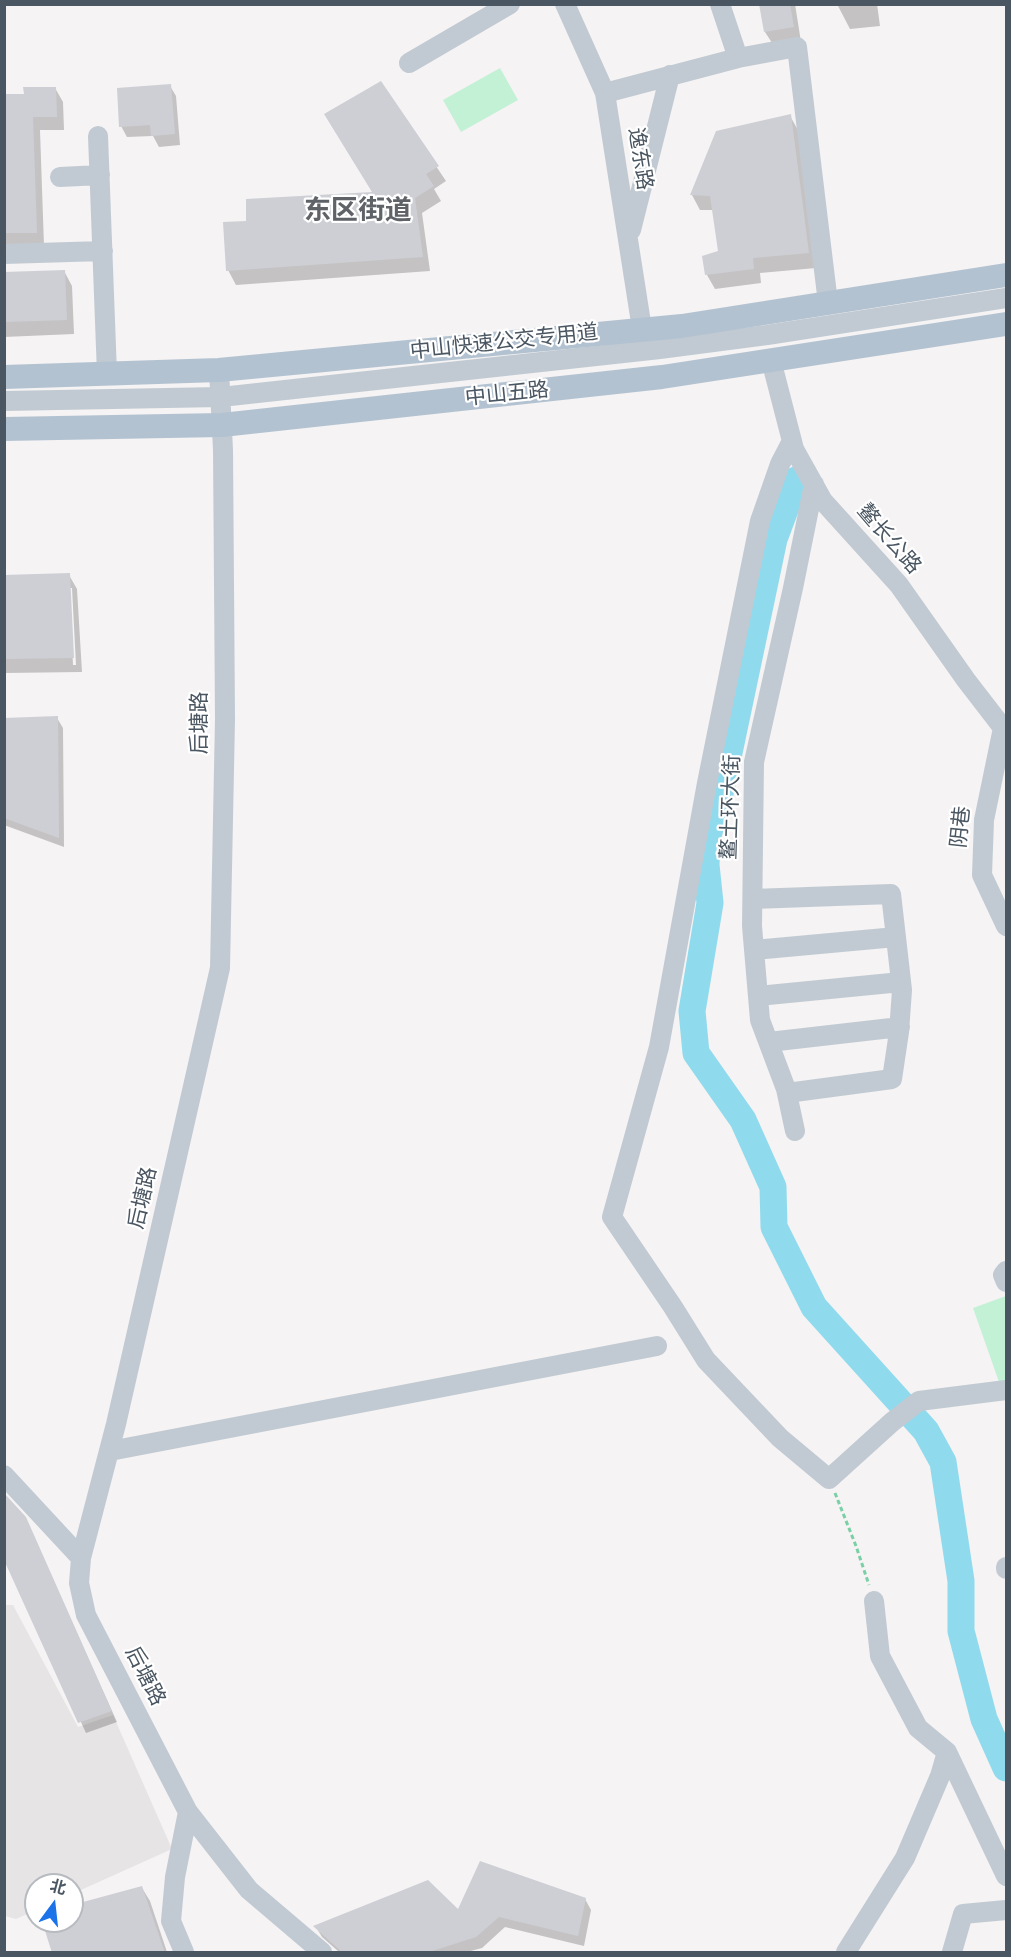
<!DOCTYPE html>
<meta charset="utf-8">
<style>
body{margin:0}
#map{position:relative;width:1011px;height:1957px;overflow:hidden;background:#f5f3f3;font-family:"Work Sans","Noto Sans SC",sans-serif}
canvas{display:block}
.frame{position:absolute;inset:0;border:6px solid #4a5661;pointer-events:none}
.north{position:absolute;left:24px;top:1873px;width:60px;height:60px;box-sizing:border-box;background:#fff;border:2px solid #b7bbc0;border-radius:50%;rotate:15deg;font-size:16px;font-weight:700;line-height:24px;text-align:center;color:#4a5661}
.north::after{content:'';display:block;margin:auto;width:21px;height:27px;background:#1a73e8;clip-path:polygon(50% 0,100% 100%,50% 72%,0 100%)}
</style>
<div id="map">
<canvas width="1011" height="1957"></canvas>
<div class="frame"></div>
<div class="north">北</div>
</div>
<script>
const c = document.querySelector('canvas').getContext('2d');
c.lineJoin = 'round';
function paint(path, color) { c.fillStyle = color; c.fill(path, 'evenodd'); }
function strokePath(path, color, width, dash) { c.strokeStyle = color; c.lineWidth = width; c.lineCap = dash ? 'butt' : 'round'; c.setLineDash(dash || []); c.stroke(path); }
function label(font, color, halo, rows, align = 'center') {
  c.font = font + ' "Work Sans","Noto Sans SC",sans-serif'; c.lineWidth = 4.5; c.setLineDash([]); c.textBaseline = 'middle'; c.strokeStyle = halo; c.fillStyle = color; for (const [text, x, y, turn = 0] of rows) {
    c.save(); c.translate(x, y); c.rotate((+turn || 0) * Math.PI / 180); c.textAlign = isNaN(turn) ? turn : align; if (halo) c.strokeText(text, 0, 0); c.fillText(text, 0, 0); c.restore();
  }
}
paint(new Path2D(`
 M5,1605H13L78,1727L113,1715L172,1849L72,1894V1885H36V1910L16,1919L5,1916Z`), '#e6e4e5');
paint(new Path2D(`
 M500,68L518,100L461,132L443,100Z
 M1006,1296V1380L999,1382L973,1308Z`), '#c3f1d5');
paint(new Path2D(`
 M760,4H795L801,42L774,46L765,32Z
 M837,4H877L880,26L850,29Z
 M380,83L446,181L434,189L441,201L422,213L430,271L236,285L228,270L247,222L374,194Z
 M170,86L176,96L180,145L159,147L153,136L127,137L121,126Z
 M55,88L63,102L64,130H40L44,246L4,247V96L25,95Z
 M790,116L798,130L816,268L760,273L761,283L715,289L707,275L720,252L714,210H700L692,195L717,132Z
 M64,271L72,286L74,334L4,337V274Z
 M69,575L77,589L82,672L4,673V576ZM69,588H72L76,665H73Z
 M57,718L63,728L64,847L4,825V720Z
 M25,1518L117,1722L86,1733L4,1556Z
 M142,1888L150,1901L167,1952H53L44,1921H72V1907Z
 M585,1899L591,1910L584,1946L505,1927L482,1948L467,1952H339L322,1937L316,1927Z`), '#0003');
strokePath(new Path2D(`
 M796,480L774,539L722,786L707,839L706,865L710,903L692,1011L696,1053L743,1120L773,1187L774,1227L814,1307L926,1431L943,1462L961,1581V1631L984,1719L1006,1768`), '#90daee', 27);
paint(new Path2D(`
 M759,4H790L794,27L764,32Z
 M381,81L439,166L426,174L434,186L415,198L423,257L226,271L223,222L246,221V199L372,192L324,114Z
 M171,84L175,134L151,136L150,125L119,127L117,88Z
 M23,87H56L57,117H33L37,233H4V94H24Z
 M791,114L809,253L753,258L754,269L705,275L702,256L718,251L710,196L690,195L716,131Z
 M65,270L67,320L4,322V272Z
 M70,573L74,658L4,659V575Z
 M58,716L59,838L4,818V718Z
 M4,1493L26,1517L112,1711L78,1723L4,1560Z
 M480,1861L586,1898L578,1936L499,1917L476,1937L426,1953H343L313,1926L428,1880L458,1909Z
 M142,1886L165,1953H52L42,1921H72V1905Z`), '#cdcfd5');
strokePath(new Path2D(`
 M835,1493L856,1546L869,1585`), '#7ad0a6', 3, [4.5, 3]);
strokePath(new Path2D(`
 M565,4L605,93L642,329
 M738,58L797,47L828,303
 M409,63L510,4
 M605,93L738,58L720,4
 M98,136L107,374
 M60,177L100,175
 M631,230L670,75
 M4,254L103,251
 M771,360L794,449L823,501L899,585L966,680L1006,732
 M219,370L223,450L225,719L220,968L116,1424L81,1558L79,1583L86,1615L188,1812L249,1890L322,1952
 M4,401L221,397L660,349L767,335L1006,298
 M792,441L780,464L760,521L707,783L659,1047L612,1217L673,1307L706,1360L780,1438L829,1479L892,1422L919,1401L1006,1390
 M1003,728L984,820L982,875L1006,926
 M753,899L891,894L902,990L899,1032L892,1079L787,1093
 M754,950L896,937
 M758,996L901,982
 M769,1042L900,1027
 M795,1131L786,1089L760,1020L752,926L754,762L793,588L814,484
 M1006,1271L1003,1275L1006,1282
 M110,1451L657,1346
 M4,1475L81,1558
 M1006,1567V1569
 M874,1601L880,1656L918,1728L947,1752L1006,1876
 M184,1952L171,1921L175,1877L188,1812
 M846,1952L905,1858L940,1776L947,1752
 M952,1952L963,1914L1006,1910`), '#c1cad2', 20);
strokePath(new Path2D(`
 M4,377L219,370L682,326L1006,275
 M4,429L222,425L662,377L1006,324`), '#b3c2d1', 24);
label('21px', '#4a5661', '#fff', [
 ["逸东路",640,159,81],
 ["中山快速公交专用道",504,342,-6],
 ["中山五路",507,394,-6],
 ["鳌长公路",889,539,49],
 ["后塘路",200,723,-90],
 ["鳌土环大街",731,807,-88],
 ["阴巷",961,827,-84],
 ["后塘路",143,1198,-77],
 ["后塘路",145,1676,63]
]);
label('bold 27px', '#5f6368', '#fff', [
 ["东区街道",358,211]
]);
</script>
